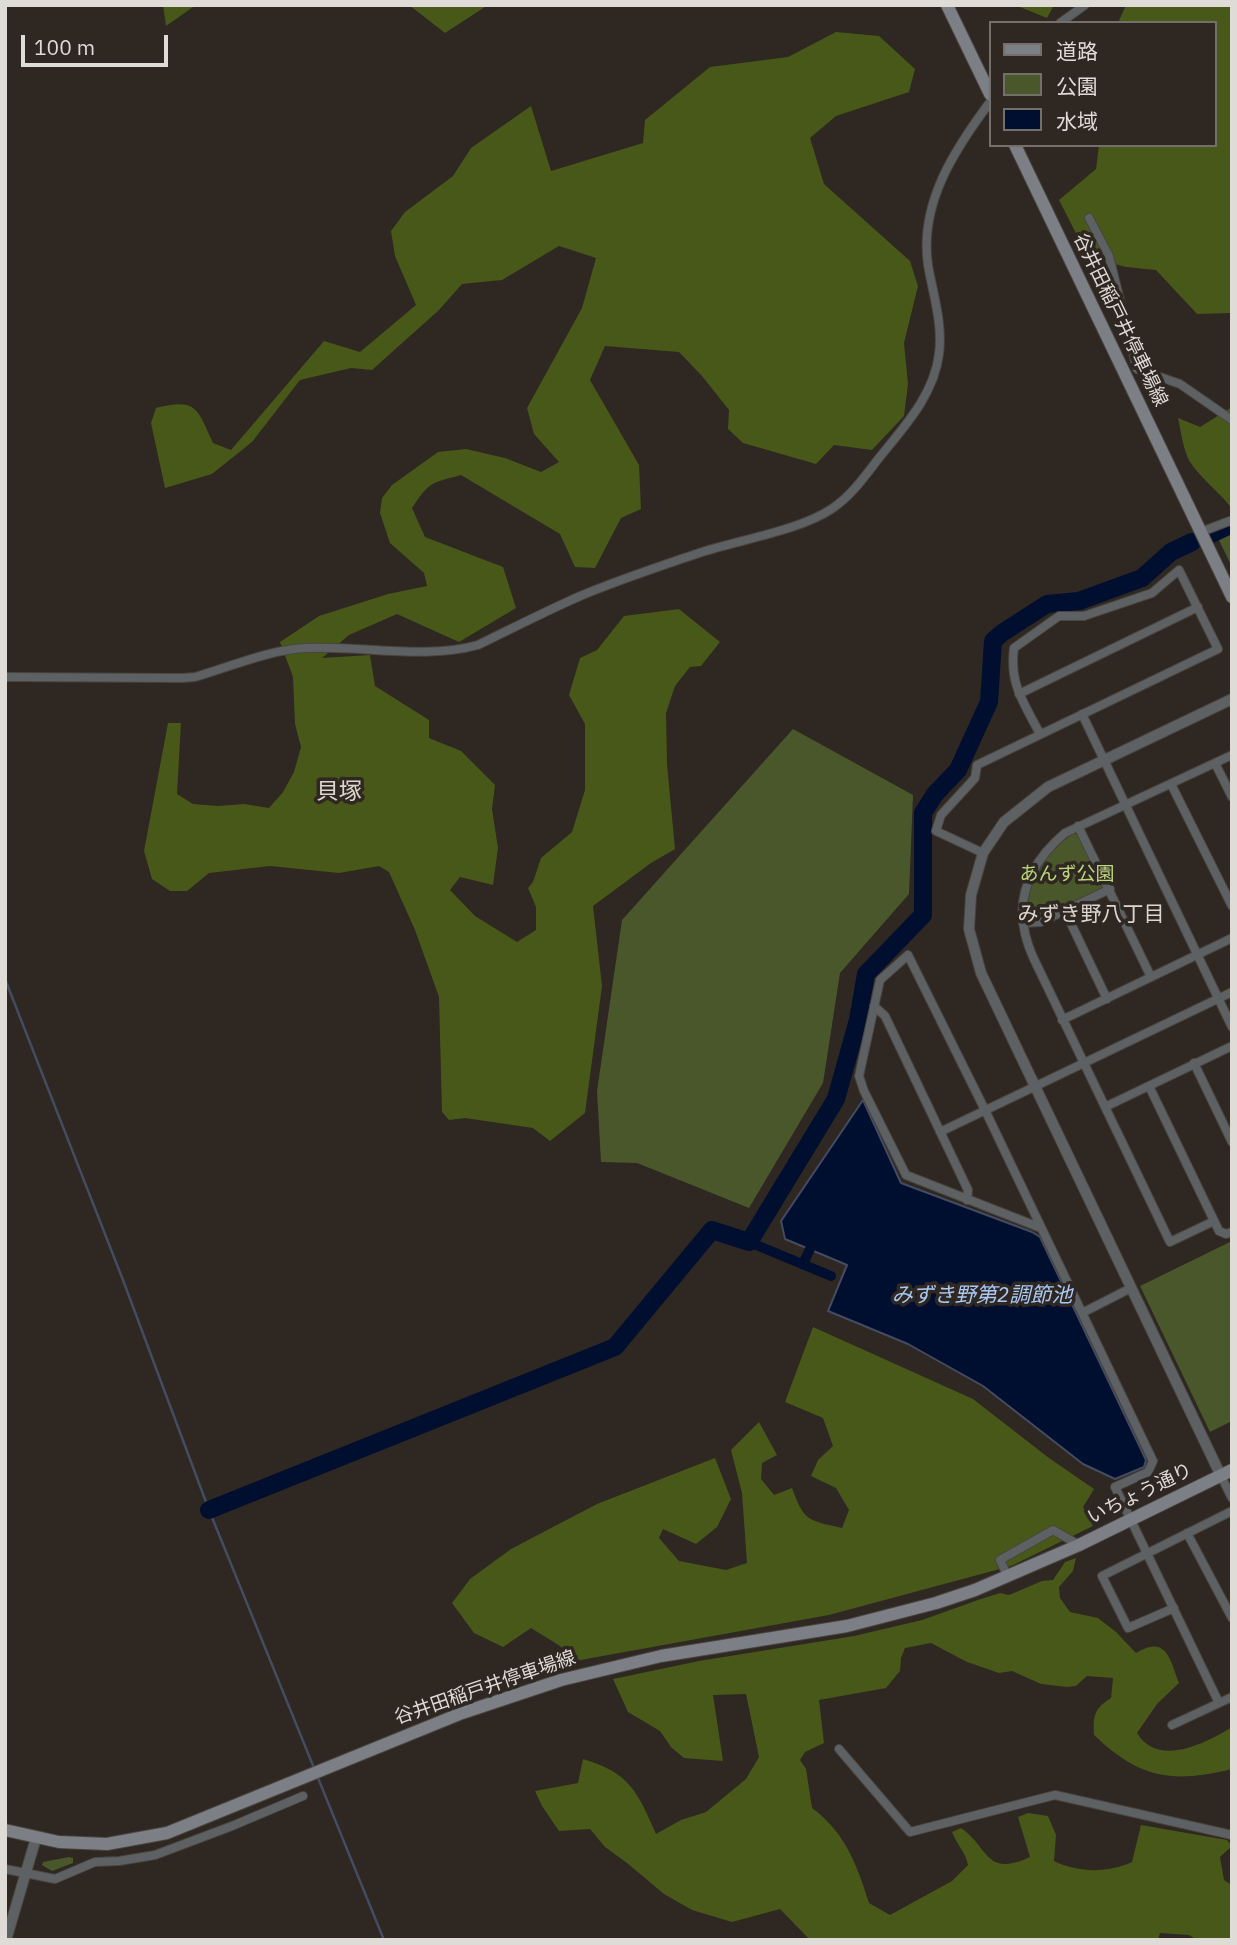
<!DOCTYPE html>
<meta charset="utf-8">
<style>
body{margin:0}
#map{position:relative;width:1237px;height:1945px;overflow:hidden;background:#2e2722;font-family:"IBM Plex Sans","Noto Sans JP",sans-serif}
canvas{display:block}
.frame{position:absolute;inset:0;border:7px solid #dfdbd7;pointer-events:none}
.legend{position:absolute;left:989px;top:21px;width:228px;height:126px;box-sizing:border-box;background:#2e2722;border:2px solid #756f6a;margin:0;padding:9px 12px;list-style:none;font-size:21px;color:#dfdbd7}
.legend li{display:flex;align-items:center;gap:14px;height:35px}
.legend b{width:35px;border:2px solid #756f6a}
.scale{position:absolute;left:21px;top:35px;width:147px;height:32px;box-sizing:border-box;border:4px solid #dfdbd7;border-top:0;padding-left:9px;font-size:21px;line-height:24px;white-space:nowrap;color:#dfdbd7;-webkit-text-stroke:5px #2e2722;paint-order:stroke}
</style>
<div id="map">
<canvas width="1237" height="1945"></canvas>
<div class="frame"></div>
<ul class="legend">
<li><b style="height:9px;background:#7c8086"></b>道路</li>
<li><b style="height:19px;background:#4a572b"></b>公園</li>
<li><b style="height:19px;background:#000f2f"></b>水域</li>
</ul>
<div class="scale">100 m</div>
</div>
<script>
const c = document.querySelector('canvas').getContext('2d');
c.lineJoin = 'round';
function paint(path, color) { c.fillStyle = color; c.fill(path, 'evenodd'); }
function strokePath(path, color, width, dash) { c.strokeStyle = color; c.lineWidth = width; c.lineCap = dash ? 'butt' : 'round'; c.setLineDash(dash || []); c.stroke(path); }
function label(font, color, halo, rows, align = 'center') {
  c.font = font + ' "IBM Plex Sans","Noto Sans JP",sans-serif'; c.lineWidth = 7; c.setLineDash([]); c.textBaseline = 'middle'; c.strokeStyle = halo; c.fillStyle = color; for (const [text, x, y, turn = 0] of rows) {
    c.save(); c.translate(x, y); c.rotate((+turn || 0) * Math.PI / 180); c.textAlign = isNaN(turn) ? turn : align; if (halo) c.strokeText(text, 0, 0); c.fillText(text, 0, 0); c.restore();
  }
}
paint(new Path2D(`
 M1232,528V567L1216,534Z
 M793,729L913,795L909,894L840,973L823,1083L749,1208L637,1163L601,1162L597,1091L622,920Z
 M1073,833L1078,835L1104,886L1102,890L1040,919H1027C1028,878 1042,858 1073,833Z
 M1232,1241V1421L1210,1432L1140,1286Z
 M69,1857L73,1858V1863L52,1871L42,1865L43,1862Z`), '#4a572b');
paint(new Path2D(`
 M163,5H196L166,26Z
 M409,5H488L445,33Z
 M1015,5H1054L1047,18Z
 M1126,5H1232V313L1197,314L1156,270L1126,267L1088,257L1059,200L1096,169L1099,145H1214V23H1118Z
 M836,32L879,36L915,69L909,92L836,116L810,138L824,184L910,261L918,286L904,343L908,384L904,416L872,450L834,445L816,464L743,443L728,429L729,410L702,376L679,352L605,346L590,380L639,465L641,509L621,518L595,568L575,567L560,534L461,475C431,483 429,482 412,508L425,537L503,567L516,608L459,642L397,614L349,635L322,658L370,655L375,686L429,720V738L461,751L495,785L492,809L498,848L493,885L460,877L450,890L475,916L517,942L536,930V907L528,888L533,882L541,858L572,832L585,790V724L569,695L580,658L597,650L624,616L679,609L720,642L701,666L690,667L675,686L666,713L667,764L675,849L651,863L593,906L602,986L585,1113L550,1141L533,1128L465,1118L449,1120L442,1112L439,997L415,930L389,872L379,866L339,873L270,866L209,873L187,891H170L152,879L144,851L168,723H181L177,794L193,804L218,806L244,804L269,808L283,792L294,772L301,747L295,724L293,677L280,642L319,616L388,594L427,586L424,573L390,543L380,513L382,498L392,485L438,452L466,449L505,458L541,472L559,462L534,434L527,408L582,308L596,258L559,246L502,280L462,284L439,310L372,370L351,368L300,380L252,442L212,474L165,488L151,423L156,408C197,398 197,408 213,443L231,450L324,341L360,352L416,305L395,256L391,231L405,212L453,176L471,148L531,106L551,171L643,143L645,120L710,67L788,57Z
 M1232,407V509C1220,492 1202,480 1190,462C1183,450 1181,431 1178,418L1200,427Z
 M813,1327L973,1399L1049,1458L1094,1489L1083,1507L1093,1526L1011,1566L829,1615L575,1661L560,1646L531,1628L503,1647L474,1633L452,1603L470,1579L511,1549L597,1504L715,1458L731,1499L717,1527L696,1544L663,1529L659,1538L679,1561L726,1570L747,1563L742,1493L731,1450L759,1422L777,1455L762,1463L761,1479L774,1495L792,1488C804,1521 807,1520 842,1528L849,1510L836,1488L811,1476L818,1460L833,1446L823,1418L785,1402Z
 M1076,1558L1073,1571L1059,1587L1060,1598L1070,1612L1098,1618L1116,1632L1136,1653C1167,1634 1170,1660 1179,1683L1157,1704L1137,1733C1158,1768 1206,1743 1232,1727V1769C1171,1784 1139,1778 1094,1735C1093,1715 1094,1709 1111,1698L1113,1678L1087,1676L1076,1686L1067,1687L1041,1684L1012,1671L999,1673L967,1662L931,1643L905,1648L901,1658L900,1671L886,1688L819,1700L824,1743L805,1752L800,1760L806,1769L812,1808C845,1832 857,1865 869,1903L890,1915L952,1881L968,1865C965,1851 957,1845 952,1832L961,1828C989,1847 985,1878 1030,1857L1018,1817L1028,1813L1048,1816L1056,1835L1054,1861C1078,1873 1108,1873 1132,1862L1141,1825L1227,1840L1232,1846L1220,1857L1224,1880L1232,1885V1940H1197L1189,1935L1160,1933L1158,1940H810L780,1909L732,1922L692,1910L664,1894L627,1863L605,1847L590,1829L559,1831L542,1806L535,1791L578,1783L583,1759C630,1773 637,1791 656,1834L681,1820L706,1812L746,1779L759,1757L746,1694L713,1695L723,1761L684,1758L671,1747L660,1731L628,1712L613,1679L699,1661L854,1636L922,1620L978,1600L1000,1593L1009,1595L1042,1581L1053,1580L1065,1562Z`), '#485819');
const water = new Path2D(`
 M863,1100L901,1183L1032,1232L1040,1237L1146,1460L1144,1467L1115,1479L1083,1464L983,1386L908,1344L828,1311L847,1265L785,1239L781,1221Z`);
paint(water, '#000f2f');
strokePath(water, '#434c61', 2);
strokePath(new Path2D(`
 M5,979L123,1280L209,1510L314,1768
 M318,1778L384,1940`), '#434c61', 2.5);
strokePath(new Path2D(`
 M749,1242L831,1276
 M803,1264L810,1249`), '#000f2f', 10);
strokePath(new Path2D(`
 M1213,533L1232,524
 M209,1510L615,1347L712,1230L749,1242L836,1099L858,1020L866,974L923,915V813L935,794L958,770L989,702L993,641L1002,633L1047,604L1079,601L1142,578L1171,552L1192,542`), '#000f2f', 18);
const minor = new Path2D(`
 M1060,23L1085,5
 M1089,218L1109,256L1137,369L1180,384L1232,420
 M1201,532L1232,520
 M5,677L182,678L195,677C230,667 268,650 305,648C362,645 423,660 478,645C511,629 544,612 578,597C618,580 661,566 702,552C742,539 799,531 833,508C852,495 865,476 879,458C904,427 934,395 939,354C943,324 933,294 928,265C919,203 955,149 990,102
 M1019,694L1198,607
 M1082,714L1232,1027
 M1215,763L1232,797
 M1171,784L1232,906
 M1078,826L1151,977
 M983,853L936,831L941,815L975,778L977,765L1218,649L1179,570L1152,593L1084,616H1059L1014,648C1009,684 1024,703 1040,734
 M1065,911L1107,999
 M1023,923L1041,922L1110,889
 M874,1006L885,1016L968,1190L967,1200
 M1062,1020L1232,938
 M1194,1063L1232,1142
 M1149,1086L1219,1231L1226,1234L1232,1232
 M1105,1107L1232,1046
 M940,1132L1232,992
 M1214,1221L1170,1242L1033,957C1011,908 1025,867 1065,833L1232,755
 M1041,1228L906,1175L864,1091L859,1076L880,980L908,955L985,1110L1153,1461L1148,1472L1115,1487L1219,1703
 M1082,1313L1131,1288
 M1221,1476L1232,1498
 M1187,1533L1232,1618
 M1008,1577L1000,1560L1053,1530L1079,1545
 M1174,1608L1128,1628L1102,1576L1232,1511
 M1172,1725L1232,1697
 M839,1749L910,1832L1055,1795L1232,1835
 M5,1869L55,1879L95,1862L119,1861L155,1855L232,1826L303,1796`);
const tertiary = new Path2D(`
 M1221,1476L981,973L969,929L971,895L983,853L1004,822L1048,787L1232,699
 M6,1940L36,1838`);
const secondary = new Path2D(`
 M947,5L990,94
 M1015,145L1232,597
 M5,1830L59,1842L107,1844L167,1833L462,1713L561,1680L661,1656L847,1626L936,1603L975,1590L1079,1545L1232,1470`);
strokePath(minor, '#4a443f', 10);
strokePath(tertiary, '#4a443f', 12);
strokePath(secondary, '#4a443f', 14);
strokePath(minor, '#5e6164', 8);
strokePath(tertiary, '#5e6164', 10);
strokePath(secondary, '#7c8086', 12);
label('19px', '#dfdbd7', '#2e2722', [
 ["谷井田稲戸井停車場線",1120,320,64],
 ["いちょう通り",1140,1494,-26],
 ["谷井田稲戸井停車場線",485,1688,-19]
]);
label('19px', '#bcd67d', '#2e2722', [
 ["あんず公園",1067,875]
]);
label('21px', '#ded5ce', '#2e2722', [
 ["みずき野八丁目",1091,915]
]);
label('italic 21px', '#a9c8f4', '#2e2722', [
 ["みずき野第2調節池",982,1296]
]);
label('23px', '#ded5ce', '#2e2722', [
 ["貝塚",339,792]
]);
</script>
